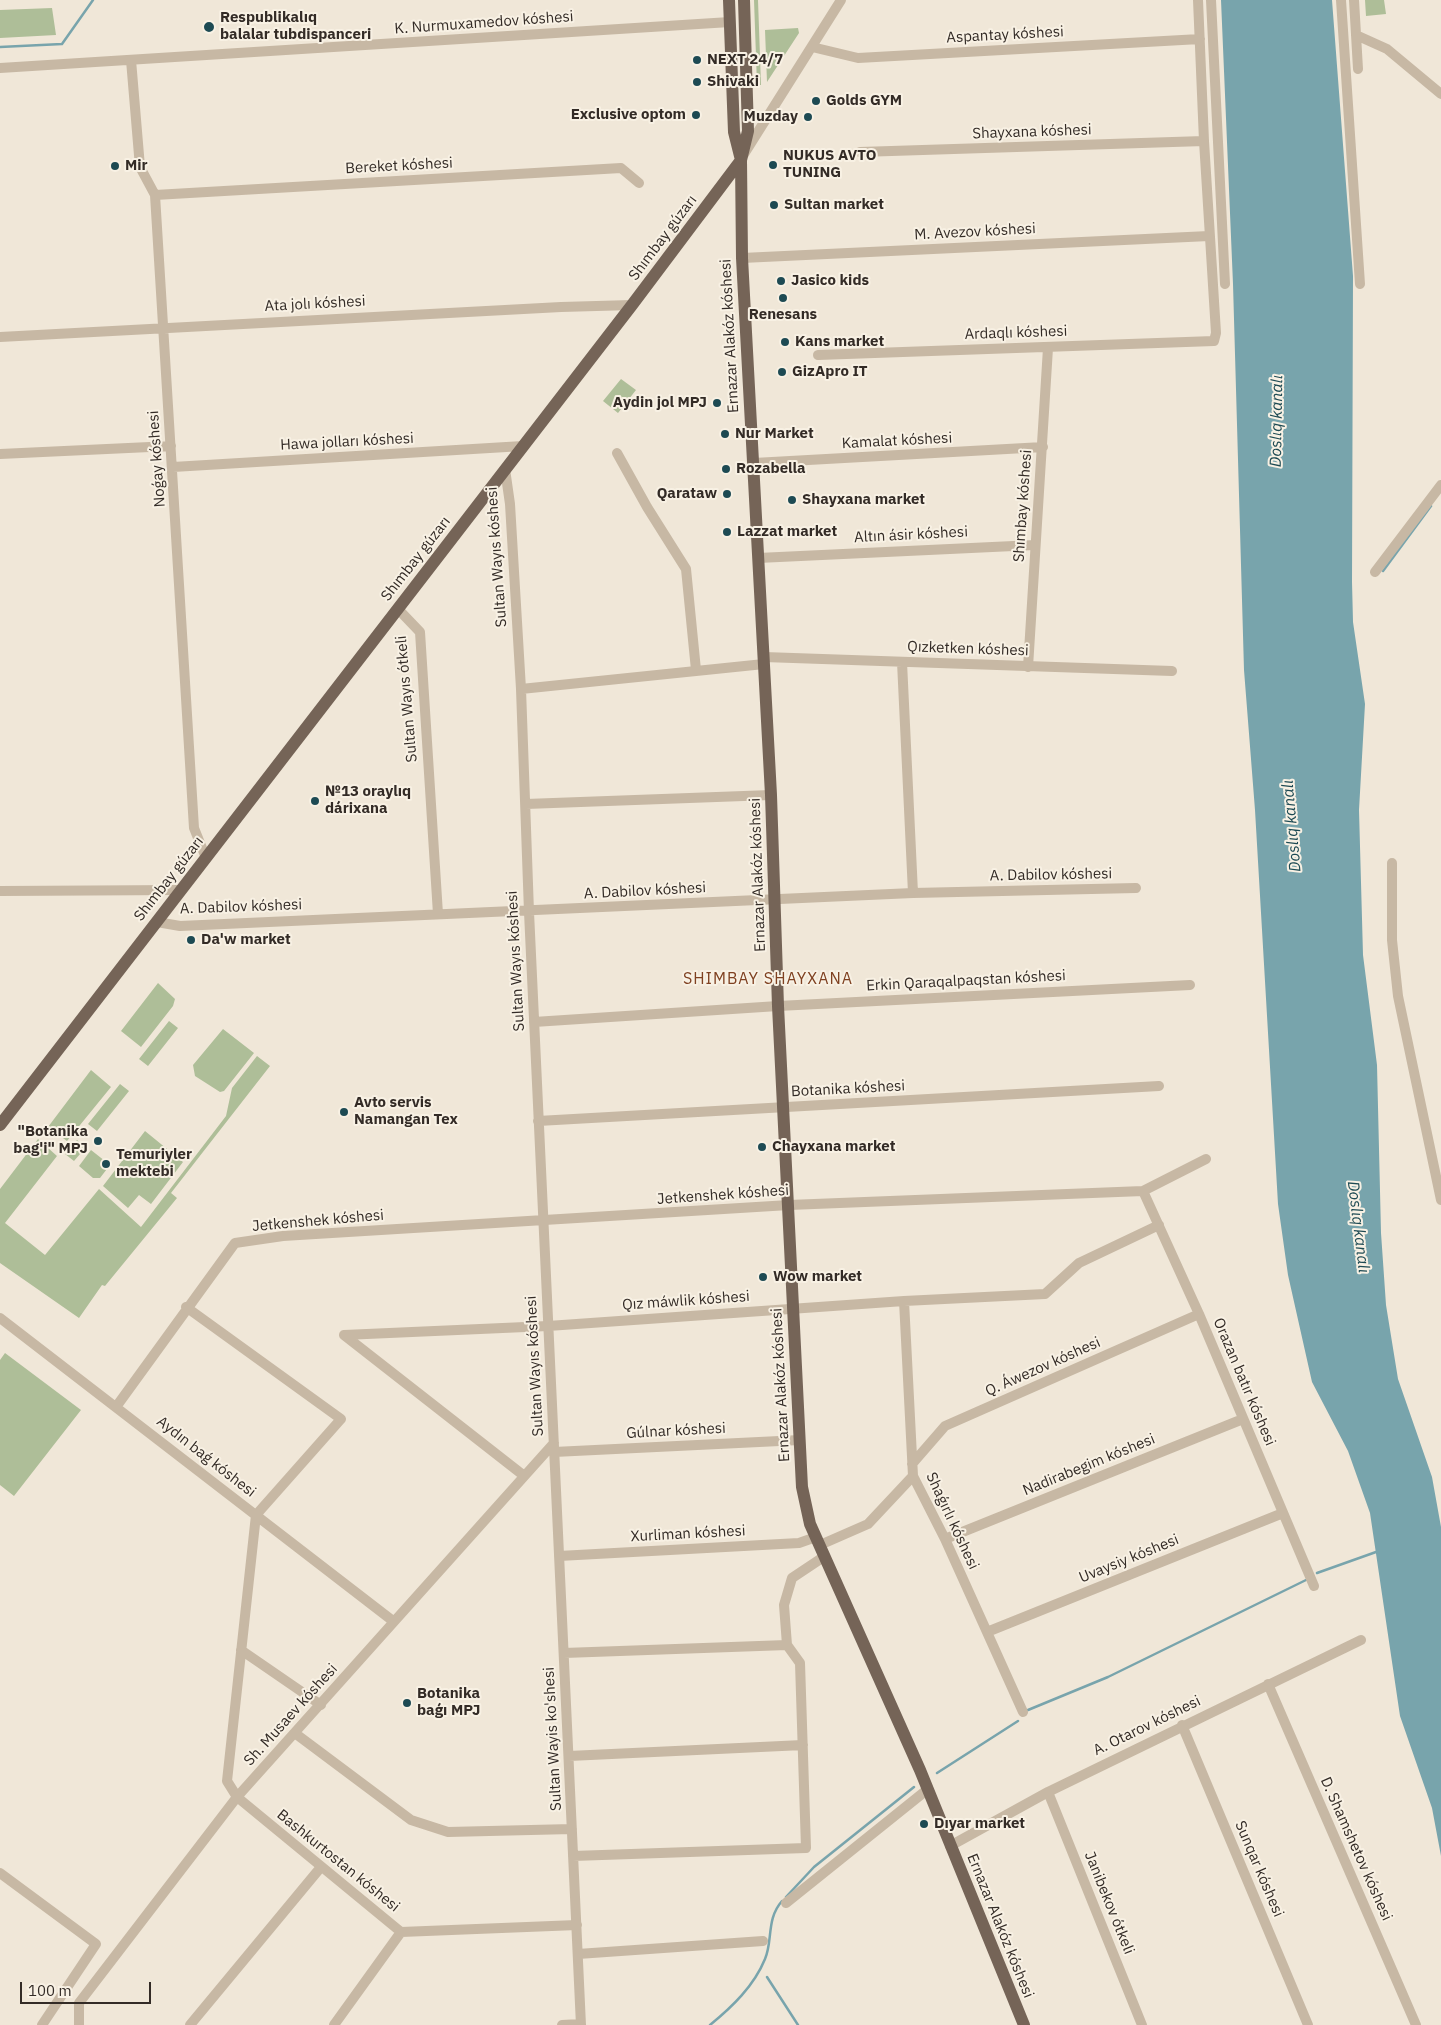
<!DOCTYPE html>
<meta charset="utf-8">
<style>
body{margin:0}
#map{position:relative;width:1441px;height:2025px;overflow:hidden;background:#f0e7d8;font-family:"IBM Plex Sans",sans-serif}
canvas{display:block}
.scale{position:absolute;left:20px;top:1982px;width:131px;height:22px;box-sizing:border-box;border:2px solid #332b26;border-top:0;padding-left:6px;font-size:15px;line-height:18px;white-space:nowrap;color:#332b26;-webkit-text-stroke:4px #f8f1e4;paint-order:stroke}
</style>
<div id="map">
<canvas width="1441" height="2025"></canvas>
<div class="scale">100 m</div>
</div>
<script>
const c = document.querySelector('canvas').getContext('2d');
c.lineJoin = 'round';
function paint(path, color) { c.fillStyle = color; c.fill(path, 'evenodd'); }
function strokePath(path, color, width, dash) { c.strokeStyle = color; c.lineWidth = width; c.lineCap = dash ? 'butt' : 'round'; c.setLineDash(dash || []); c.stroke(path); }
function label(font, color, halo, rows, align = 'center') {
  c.font = font + ' "IBM Plex Sans",sans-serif'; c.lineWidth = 4; c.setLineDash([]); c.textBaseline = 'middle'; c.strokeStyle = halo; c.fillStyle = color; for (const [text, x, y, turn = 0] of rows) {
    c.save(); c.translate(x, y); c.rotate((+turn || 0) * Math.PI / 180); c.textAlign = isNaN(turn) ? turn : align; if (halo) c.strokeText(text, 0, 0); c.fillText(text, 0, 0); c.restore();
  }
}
paint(new Path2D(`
 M754,0H758L761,85H757Z
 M1365,0H1384L1386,14L1366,16Z
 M52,8L56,35L0,38V10Z
 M798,28L799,33L767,82L765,30Z
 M621,379L636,390L618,413L603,401Z
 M158,983L175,999L173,1006L141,1047L121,1031Z
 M169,1021L178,1028L148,1066L139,1059Z
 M223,1029L254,1053L224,1091L220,1092L195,1076L193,1065Z
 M257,1056L270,1066L171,1193L177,1198L105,1286L102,1285L79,1318L0,1263V1189L38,1139L57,1156L5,1223L45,1255L99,1189L141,1227L226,1116L232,1088Z
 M91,1070L111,1087L67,1141L48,1127Z
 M120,1084L129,1091L97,1131L88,1124Z
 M145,1131L183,1162L151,1204L139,1195L128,1208L103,1186Z
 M77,1140L86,1147L74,1161L65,1154Z
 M91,1150L110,1165L100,1178H93L79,1166Z
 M5,1353L81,1410L14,1496L0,1485V1360Z`), '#aebe98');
paint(new Path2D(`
 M1221,0H1332L1353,276L1352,582L1353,622L1365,704L1359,810L1363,955L1377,1065L1381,1233L1386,1305L1398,1379L1432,1477L1441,1527V1856L1432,1808L1400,1716L1370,1513L1348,1451L1312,1382L1288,1275L1278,1204L1255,810L1244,670L1233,284Z`), '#78a4ac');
strokePath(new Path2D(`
 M0,47L62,44L93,0
 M1383,571L1431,506
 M1317,1573L1376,1552
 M1028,1710L1108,1677L1306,1580
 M937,1773L1018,1721
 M786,1897L814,1867L914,1787
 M767,1977L798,2025
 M710,2025C732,2007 754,1986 765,1959C773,1941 766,1919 782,1901`), '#78a4ac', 2.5);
strokePath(new Path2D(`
 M1211,0L1225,284
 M1341,0L1360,284
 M1354,0L1358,69
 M1356,35L1387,49L1441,94
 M812,47L858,58L1200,39
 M131,60L140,167L155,195L194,828L206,858
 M0,68L730,22
 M860,152L1204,141
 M744,154L841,0
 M155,195L621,168L639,183
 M742,258L1209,236
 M0,337L561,307L632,305
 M818,355L1214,341L1216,333L1204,141L1198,0
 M617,453L647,507L686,569L696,670
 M0,454L171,446
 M754,463L1043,447
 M173,467L523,446
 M505,469L510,504L521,689L529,912L581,2025
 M758,558L1035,545
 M1375,572L1441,485
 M398,609L420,632L438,914
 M764,657L1172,671
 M902,662L913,893
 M1028,667L1048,348
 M521,689L764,664
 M526,804L771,795
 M1392,863V940L1398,996L1441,1200
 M0,891L181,890
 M157,922L180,926L913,893L1136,888
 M534,1022L778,1006L1190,985
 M538,1121L1159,1086
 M1143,1191L1199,1314L1314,1586
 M904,1301L913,1476L945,1539L1023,1712
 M186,1307L341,1419L256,1515L227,1781L237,1797L401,1932L577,1925
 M0,1318L393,1621
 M344,1335L548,1326L904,1301L1045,1294L1079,1263L1159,1225
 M344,1335L523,1475
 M116,1407L235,1243L283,1236L789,1205L1143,1191L1206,1159
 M554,1452L800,1440
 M912,1464L945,1426L1199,1314
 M945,1539L1243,1419
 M820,1545L868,1524L913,1476
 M559,1556L799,1543L816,1537
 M987,1632L1283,1513
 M241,1650L321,1705
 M564,1653L787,1645
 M1268,1684L1416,2025
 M1182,1725L1308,2025
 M296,1734L411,1820L448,1832L572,1829
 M569,1756L803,1745
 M1048,1792L1142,2025
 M950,1846L1048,1792L1361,1640
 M573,1856L806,1848L800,1663L787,1645L784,1605L792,1578L825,1556
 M0,1873L96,1944L42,2025
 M786,1903L928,1789
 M578,1954L763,1941
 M79,2025V2003L237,1797L554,1443
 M190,2025L321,1867
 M334,2025L401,1932
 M562,2025L581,2024`), '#c7b8a4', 10);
strokePath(new Path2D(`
 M729,0L734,132L741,160L742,258L771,795L778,1006L802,1487L810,1524L920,1770L1024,2025
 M0,1125L632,305L741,160L748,131L744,0`), '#756457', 12);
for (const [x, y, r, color] of [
 [209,27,6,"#1d4a53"],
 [697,60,5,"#1d4a53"],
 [697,82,5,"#1d4a53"],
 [816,101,5,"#1d4a53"],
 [696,115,5,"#1d4a53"],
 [808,117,5,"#1d4a53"],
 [773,165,5,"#1d4a53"],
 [115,166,5,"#1d4a53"],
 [774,205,5,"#1d4a53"],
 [781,281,5,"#1d4a53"],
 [783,298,5,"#1d4a53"],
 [785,342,5,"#1d4a53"],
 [782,372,5,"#1d4a53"],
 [717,403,5,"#1d4a53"],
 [725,434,5,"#1d4a53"],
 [726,469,5,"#1d4a53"],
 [727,494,5,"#1d4a53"],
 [792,500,5,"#1d4a53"],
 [727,532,5,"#1d4a53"],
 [315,801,5,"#1d4a53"],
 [191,940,5,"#1d4a53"],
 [344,1112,5,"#1d4a53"],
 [98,1141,5,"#1d4a53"],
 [762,1147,5,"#1d4a53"],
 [106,1164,5,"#1d4a53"],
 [763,1277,5,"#1d4a53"],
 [407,1703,5,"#1d4a53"],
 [924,1824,5,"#1d4a53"]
]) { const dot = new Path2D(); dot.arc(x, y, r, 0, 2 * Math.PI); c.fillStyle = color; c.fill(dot); strokePath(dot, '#f8f1e4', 2); }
label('bold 15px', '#332b26', '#f8f1e4', [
 ["Respublikalıq",220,18],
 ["balalar tubdispanceri",220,35],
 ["NEXT 24/7",707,60],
 ["Shivaki",707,82],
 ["Golds GYM",826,101],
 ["Exclusive optom",686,115,"right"],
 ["Muzday",798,117,"right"],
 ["NUKUS AVTO",783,156],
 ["TUNING",783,173],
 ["Mir",125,166],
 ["Sultan market",784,205],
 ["Jasico kids",791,281],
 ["Renesans",783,315,"center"],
 ["Kans market",795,342],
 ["GizApro IT",792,372],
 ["Aydin jol MPJ",707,403,"right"],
 ["Nur Market",735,434],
 ["Rozabella",736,469],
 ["Qarataw",717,494,"right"],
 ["Shayxana market",802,500],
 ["Lazzat market",737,532],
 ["№13 oraylıq",325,792],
 ["dárixana",325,809],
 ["Da'w market",201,940],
 ["Avto servis",354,1103],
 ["Namangan Tex",354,1120],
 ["\"Botanika",88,1132,"right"],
 ["bag'i\" MPJ",88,1149,"right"],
 ["Chayxana market",772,1147],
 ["Temuriyler",116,1155],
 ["mektebi",116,1172],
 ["Wow market",773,1277],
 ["Botanika",417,1694],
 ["baǵı MPJ",417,1711],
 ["Dıyar market",934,1824]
], 'left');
label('15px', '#332b26', '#f8f1e4', [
 ["K. Nurmuxamedov kóshesi",484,23,-4],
 ["Aspantay kóshesi",1005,35,-3],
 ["Shayxana kóshesi",1032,132,-2],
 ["Bereket kóshesi",399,166,-3],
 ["M. Avezov kóshesi",975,232,-3],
 ["Shımbay gúzarı",663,238,-53],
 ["Ata jolı kóshesi",315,304,-3],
 ["Ardaqlı kóshesi",1016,333,-2],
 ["Ernazar Alakóz kóshesi",730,336,-93],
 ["Kamalat kóshesi",897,441,-3],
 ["Hawa jolları kóshesi",347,442,-3],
 ["Noǵay kóshesi",157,459,-94],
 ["Shımbay kóshesi",1023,506,-86],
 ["Altın ásir kóshesi",911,535,-3],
 ["Sultan Wayıs kóshesi",497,557,-94],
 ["Shımbay gúzarı",416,559,-52],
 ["Qızketken kóshesi",968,649,2],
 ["Sultan Wayıs ótkeli",407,699,-95],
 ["Ernazar Alakóz kóshesi",758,875,-92],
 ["A. Dabilov kóshesi",1051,875,-1],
 ["Shımbay gúzarı",169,879,-52],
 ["A. Dabilov kóshesi",645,891,-3],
 ["A. Dabilov kóshesi",241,907,-2],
 ["Sultan Wayıs kóshesi",516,961,-93],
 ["Erkin Qaraqalpaqstan kóshesi",966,981,-3],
 ["Botanika kóshesi",848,1089,-3],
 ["Jetkenshek kóshesi",723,1195,-4],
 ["Jetkenshek kóshesi",318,1221,-5],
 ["Qız máwlik kóshesi",686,1301,-4],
 ["Sultan Wayıs kóshesi",535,1366,-93],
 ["Q. Áwezov kóshesi",1043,1367,-24],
 ["Orazan batır kóshesi",1244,1382,67],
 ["Ernazar Alakóz kóshesi",781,1385,-93],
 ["Gúlnar kóshesi",676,1431,-3],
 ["Aydın baǵ kóshesi",206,1457,38],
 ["Nadirabegim kóshesi",1089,1465,-22],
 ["Shaǵırlı kóshesi",952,1521,65],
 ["Xurliman kóshesi",688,1534,-3],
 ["Uvaysiy kóshesi",1129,1559,-22],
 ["Sh. Musaev kóshesi",291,1715,-48],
 ["A. Otarov kóshesi",1147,1726,-26],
 ["Sultan Wayis ko'shesi",553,1739,-93],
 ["D. Shamshetov kóshesi",1356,1849,66],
 ["Bashkurtostan kóshesi",338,1861,39],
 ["Sunqar kóshesi",1259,1869,67],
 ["Janibekov ótkeli",1109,1903,68],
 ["Ernazar Alakóz kóshesi",1000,1926,68]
]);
label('italic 16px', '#1d4a53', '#f8f1e4', [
 ["Doslıq kanalı",1277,421,-89],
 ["Doslıq kanalı",1292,826,-95],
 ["Doslıq kanalı",1358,1227,83]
]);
c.letterSpacing = '1px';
label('16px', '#7f4121', '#f8f1e4', [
 ["SHIMBAY SHAYXANA",768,979]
]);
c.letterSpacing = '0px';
</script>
